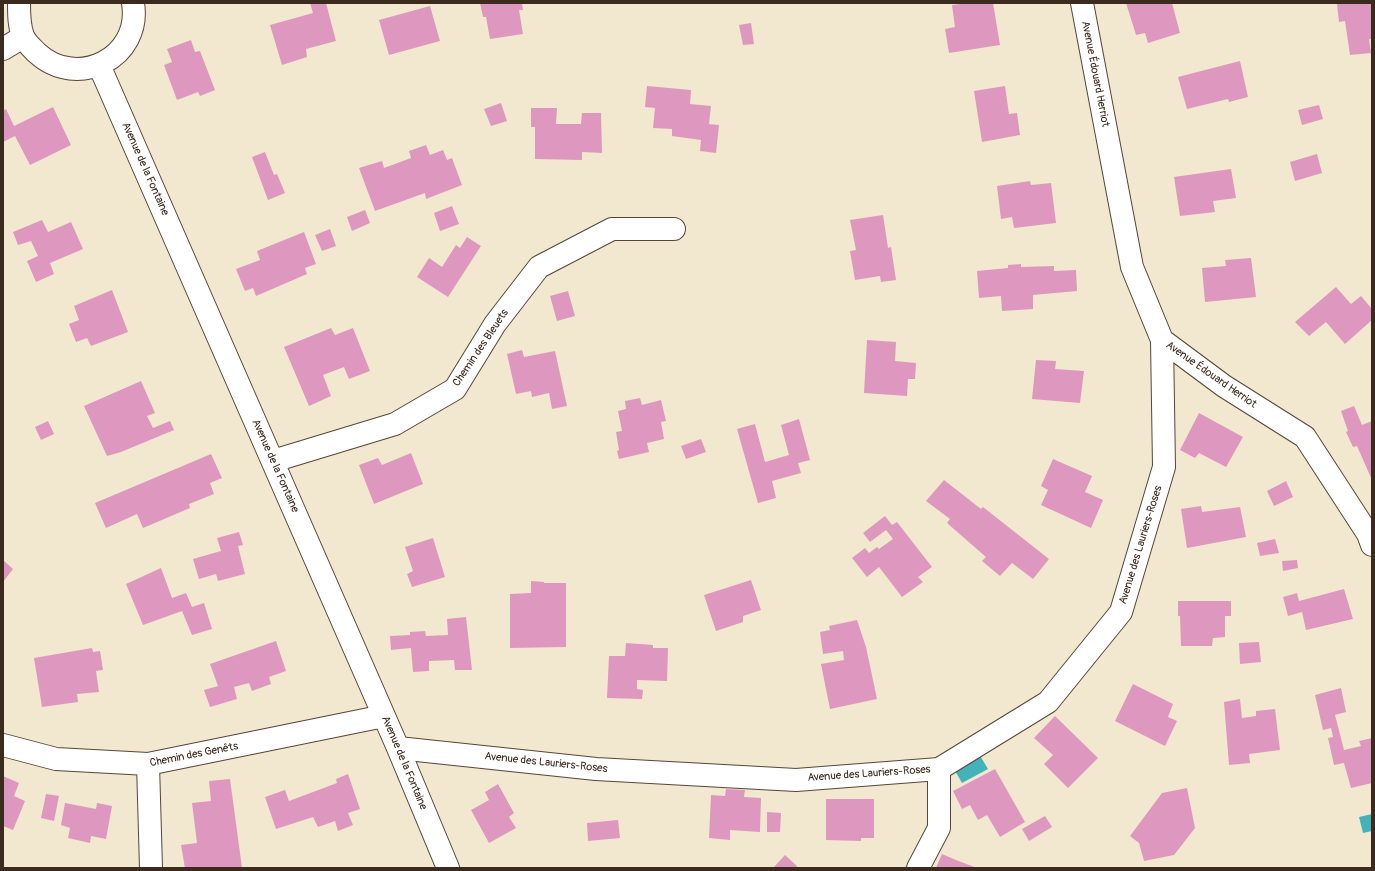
<!DOCTYPE html>
<meta charset="utf-8">
<style>
body{margin:0}
#map{position:relative;width:1375px;height:871px;overflow:hidden;background:#f1e8cf;font-family:Pangolin,sans-serif}
canvas{display:block}
.frame{position:absolute;inset:0;border:4px solid #3b2a1e;pointer-events:none}
</style>
<div id="map">
<canvas width="1375" height="871"></canvas>
<div class="frame"></div>
</div>
<script>
const c = document.querySelector('canvas').getContext('2d');
c.lineJoin = 'round';
function paint(path, color) { c.fillStyle = color; c.fill(path, 'evenodd'); }
function strokePath(path, color, width, dash) { c.strokeStyle = color; c.lineWidth = width; c.lineCap = dash ? 'butt' : 'round'; c.setLineDash(dash || []); c.stroke(path); }
function label(font, color, halo, rows, align = 'center') {
  c.font = font + ' Pangolin,sans-serif'; c.lineWidth = 3; c.setLineDash([]); c.textBaseline = 'middle'; c.strokeStyle = halo; c.fillStyle = color; for (const [text, x, y, turn = 0] of rows) {
    c.save(); c.translate(x, y); c.rotate((+turn || 0) * Math.PI / 180); c.textAlign = isNaN(turn) ? turn : align; if (halo) c.strokeText(text, 0, 0); c.fillText(text, 0, 0); c.restore();
  }
}
paint(new Path2D(`
 M979,754L988,769L962,783L953,767Z
 M1372,814V831L1363,833L1359,817Z`), '#43b3b9');
paint(new Path2D(`
 M310,3H326L336,41L306,49L307,57L282,65L270,25L313,13Z
 M480,3H522L523,10H519L523,34L490,39L486,17H483Z
 M969,3H993L1000,45L949,53L945,29L955,27L952,5Z
 M1126,3H1172L1180,33L1148,43L1145,33L1136,35Z
 M1344,3H1372V39H1369L1371,53L1350,55L1345,21L1339,22L1337,4Z
 M430,6L440,41L389,55L379,20Z
 M751,23L754,44L743,45L739,25Z
 M191,40L195,52L200,51L215,90L200,96L198,92L177,100L164,65L172,62L167,49Z
 M1240,61L1248,97L1229,102L1228,99L1187,109L1178,77Z
 M647,86L691,90L690,104L711,106L709,124L719,125L716,153L700,151L701,140L672,136V129L653,128L655,108L645,107Z
 M1005,86L1009,114L1017,113L1020,135L982,142L974,91Z
 M501,103L507,121L491,126L484,109Z
 M1319,105L1323,119L1302,125L1298,110Z
 M53,107L71,145L30,165L15,136L3,142V111L6,109L14,126Z
 M531,108H557L556,124H581L582,113H601L602,153L582,152V160L535,159V127H531Z
 M426,145L430,155L443,150L447,160L452,158L462,185L426,199L425,193L375,211L359,168L382,161L384,168L411,158L409,151Z
 M265,152L274,175L277,174L285,193L268,200L252,157Z
 M1317,154L1322,173L1295,181L1290,162Z
 M1231,169L1236,198L1213,201L1215,212L1180,216L1174,177Z
 M1030,181L1031,185L1051,183L1056,223L1014,228L1012,217L1001,219L997,186Z
 M452,206L459,224L440,231L434,213Z
 M365,210L370,223L352,231L347,217Z
 M883,215L888,248L891,247L896,280L881,282L880,276L855,280L850,251L856,250L850,220Z
 M42,220L48,232L71,222L83,249L50,263L54,274L36,282L27,261L38,256L31,241L18,245L13,232Z
 M330,229L336,246L322,251L315,235Z
 M304,232L316,264L305,268L307,274L256,296L253,288L245,291L236,269L260,260L257,251Z
 M467,237L481,246L448,297L417,277L429,258L442,267L456,245L460,248Z
 M1251,258L1256,297L1205,302L1202,268L1226,266L1225,260Z
 M1021,264V267L1054,266V271L1076,270L1077,291L1033,295V309L1002,311L1001,296L979,298L977,271L1008,268V265Z
 M1336,287L1351,304L1361,296L1372,309V320L1345,344L1326,322L1309,336L1295,322Z
 M112,290L128,332L91,346L87,338L76,342L69,324L79,320L74,306Z
 M568,291L575,316L557,321L550,296Z
 M331,328L335,335L353,328L370,371L349,379L344,367L323,375L331,396L309,406L284,347Z
 M867,340L896,342L895,361L916,363L915,379H908L907,396L864,393Z
 M522,350L524,357L555,351L567,406L552,409L549,393L532,397L531,391L516,394L507,354Z
 M1036,360L1056,361L1055,369L1084,371L1080,403L1032,399Z
 M141,381L155,413L147,416L153,428L170,421L174,430L121,452L107,456L84,406Z
 M640,398L642,405L661,400L666,421L661,422L664,439L647,443L649,452L619,459L617,451L619,450L616,432L622,431L618,411L626,409L625,401Z
 M1354,406L1362,425L1372,421V480L1357,446L1353,447L1346,432L1348,431L1341,411Z
 M1199,413L1243,437L1226,467L1199,453L1195,458L1180,450Z
 M799,419L810,460L798,463L801,473L772,481L776,498L758,503L737,429L755,424L765,462L789,455L781,425Z
 M48,421L54,434L41,440L35,427Z
 M701,439L706,452L686,459L681,446Z
 M411,453L423,484L374,504L359,465L378,458L382,465Z
 M211,454L222,478L210,483L214,494L189,504L190,508L143,528L137,514L106,528L95,503Z
 M1053,459L1092,476L1085,492L1103,500L1091,528L1041,505L1048,490L1041,486Z
 M944,480L981,509L983,507L1049,559L1033,579L1012,563L1000,576L982,561L986,557L947,523L950,519L926,501Z
 M1286,481L1293,497L1274,506L1267,491Z
 M1201,506L1202,512L1240,507L1246,537L1187,548L1181,509Z
 M885,516L892,525L897,522L932,567L918,577L923,582L902,597L879,567L867,577L852,558L865,548L869,553L877,547L879,549L893,539L886,530L870,542L863,533Z
 M239,532L243,545L238,546L245,574L218,581L216,574L199,579L193,559L221,551L217,538Z
 M433,538L445,577L412,587L407,574L413,571L405,547Z
 M1275,539L1279,553L1260,556L1257,543Z
 M3,560L13,569L3,582Z
 M1297,560L1298,568L1283,571L1282,561Z
 M161,568L172,598L186,593L192,607L204,603L212,629L192,635L182,611L143,625L126,584Z
 M751,580L761,610L743,616V622L716,631L704,595Z
 M531,581L544,582V583H566V647L510,648V594L531,593Z
 M1344,589L1353,619L1306,630L1302,612L1288,616L1283,597L1297,593L1299,601Z
 M1178,601H1231V616H1225V637L1213,638L1212,646H1181L1180,616H1178Z
 M466,617L472,670H455L454,660L429,661V671L413,672L411,648L391,650L390,636L410,635V632L425,631L426,636L448,635L447,619Z
 M857,620L866,647L877,699L830,709L821,664L844,660L843,651L823,654L820,632L830,630L829,626Z
 M276,641L286,671L269,677L271,684L252,691L249,683L234,687L237,699L210,707L204,690L218,686L210,664Z
 M1259,642L1261,662L1240,664L1239,643Z
 M626,643L653,645V648H668L667,681L637,680V689L643,690L642,699L607,698L609,656H625Z
 M92,648L93,652L100,651L103,670L96,671L99,692L77,694L78,702L42,707L34,658Z
 M1133,684L1173,704L1168,717L1177,721L1165,746L1115,721Z
 M1341,688L1346,712L1335,715L1344,750L1361,746L1359,741L1372,738V783L1351,788L1344,763L1334,765L1328,738L1333,737L1331,728L1323,730L1315,695Z
 M1240,699L1242,718L1256,716V711L1275,709L1280,750L1249,754L1250,763L1229,765L1224,702Z
 M1055,716L1098,758L1068,788L1044,764L1053,755L1034,738Z
 M995,769L1025,822L1000,837L987,815L978,820L970,805L962,809L953,791Z
 M348,774L360,809L348,813L353,825L338,831L335,821L318,827L313,817L276,829L265,797L285,790L289,801L337,783L336,779Z
 M3,776L19,783L14,796L25,801L13,830L3,826Z
 M230,779L242,868H185L181,845L197,843L192,803L211,801L209,781Z
 M498,784L514,813L509,817L516,828L489,843L471,810L489,800L485,792Z
 M1187,788L1195,828L1174,855L1144,861L1139,843L1130,836L1162,793Z
 M726,789L745,790L744,797L761,798L760,832L730,830V840L709,838L711,795L725,796Z
 M46,794L59,796L54,821L41,818Z
 M826,799H874V838H861V841L826,840Z
 M65,803L96,809L97,803L112,806L106,839L91,836L90,843L68,838L70,828L61,825Z
 M767,812L781,813L780,832H767Z
 M1045,816L1052,827L1029,841L1022,829Z
 M618,820L620,838L588,841L587,823Z
 M942,854L956,860L977,868H936Z
 M785,855L797,866L795,868H773Z`), '#de98bf');
const minor = new Path2D(`
 M19,3C19,14 19,26 23,36C26,43 32,48 37,53C77,90 142,58 133,3
 M1082,3L1132,267L1162,340L1224,386L1305,437L1368,534L1372,545
 M3,49L23,37
 M99,65L398,748L448,868
 M273,461L395,424L455,389L495,324L539,267L612,229H674
 M3,745L56,759L148,764L384,716
 M398,748L596,769L796,780L939,769L1048,702L1121,612L1164,467L1162,340
 M148,764L151,868
 M918,868L939,828V769`);
strokePath(minor, '#564639', 24);
strokePath(minor, '#fff', 22);
label('11px', '#3b2a1e', '#fff', [
 ["Avenue Édouard Herriot",1095,74,79],
 ["Avenue de la Fontaine",145,169,66],
 ["Chemin des Bleuets",481,348,-56],
 ["Avenue Édouard Herriot",1211,375,35],
 ["Avenue de la Fontaine",275,466,66],
 ["Avenue des Lauriers-Roses",1141,545,-73],
 ["Chemin des Genêts",194,755,-11],
 ["Avenue de la Fontaine",404,763,67],
 ["Avenue des Lauriers-Roses",546,763,6],
 ["Avenue des Lauriers-Roses",869,774,-4]
]);
</script>
